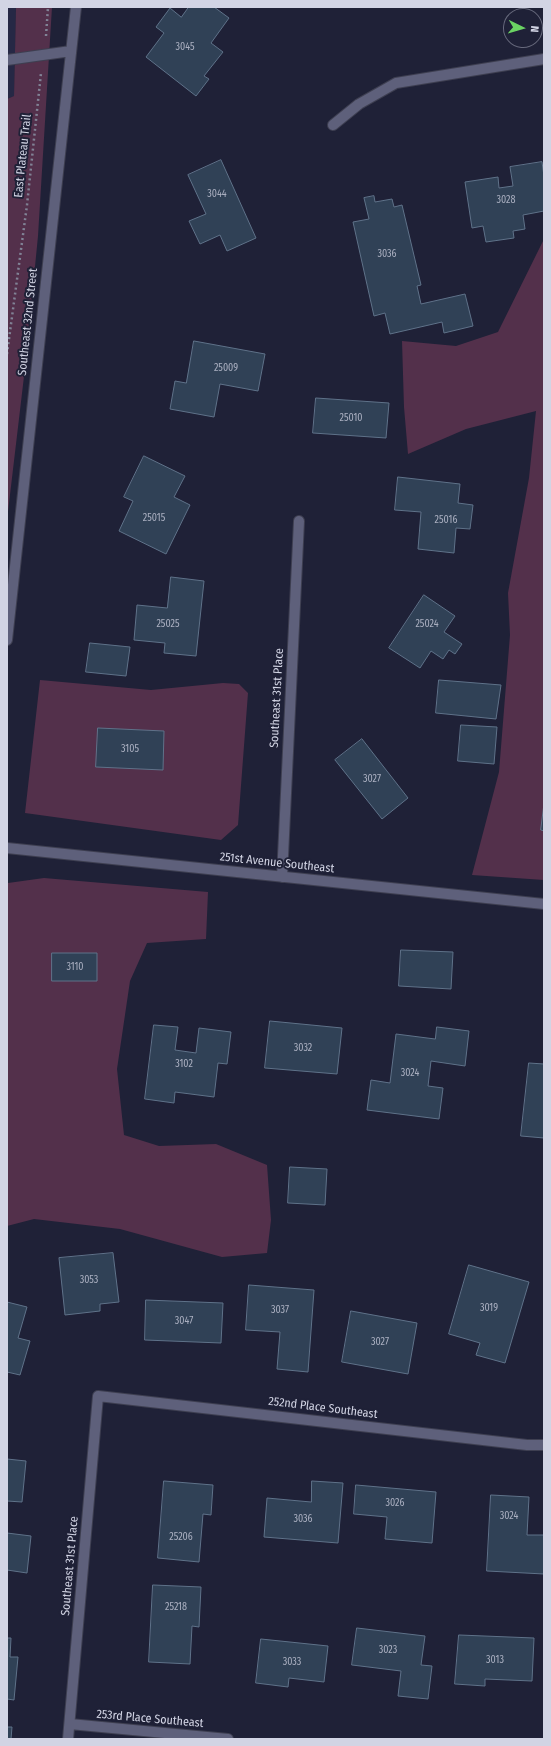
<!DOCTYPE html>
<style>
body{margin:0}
#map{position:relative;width:551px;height:1746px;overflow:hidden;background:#1f2137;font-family:"Fira Sans Condensed",sans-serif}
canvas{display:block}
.frame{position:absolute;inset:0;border:8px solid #d2d4e4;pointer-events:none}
.north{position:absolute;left:503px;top:8px;width:40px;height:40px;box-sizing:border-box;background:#1f2137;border:1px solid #67697c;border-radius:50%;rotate:95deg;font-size:11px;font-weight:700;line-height:16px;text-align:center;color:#d2d4e4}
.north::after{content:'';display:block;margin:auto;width:14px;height:18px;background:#6bd363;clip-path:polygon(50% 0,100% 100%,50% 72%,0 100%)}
</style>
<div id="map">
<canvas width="551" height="1746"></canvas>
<div class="frame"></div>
<div class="north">N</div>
</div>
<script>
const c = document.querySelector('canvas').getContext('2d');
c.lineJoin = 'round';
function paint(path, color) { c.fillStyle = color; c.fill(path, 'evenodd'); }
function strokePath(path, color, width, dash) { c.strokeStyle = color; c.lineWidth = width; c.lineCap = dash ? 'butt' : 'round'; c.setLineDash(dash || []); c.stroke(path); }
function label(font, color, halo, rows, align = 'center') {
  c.font = font + ' "Fira Sans Condensed",sans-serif'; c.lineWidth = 4; c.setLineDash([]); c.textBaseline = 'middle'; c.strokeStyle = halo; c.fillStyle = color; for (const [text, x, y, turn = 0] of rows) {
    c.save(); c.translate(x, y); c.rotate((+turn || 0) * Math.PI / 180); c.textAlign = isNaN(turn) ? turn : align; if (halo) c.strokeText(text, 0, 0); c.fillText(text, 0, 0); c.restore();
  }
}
paint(new Path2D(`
 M7,7H16L14,96L7,99Z`), '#262845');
paint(new Path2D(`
 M16,7H52L38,236L25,368L7,520V99L14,96Z
 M544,239V880L472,875L499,772L510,635L508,593L529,478L536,411L466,429L408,454L404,407L402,341L456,346L498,332Z
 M40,680L151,690L223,683L239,684L248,693L238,825L221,840L25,813Z
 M44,878L208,892L206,939L147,943L130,981L117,1069L124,1135L159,1146L216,1144L267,1165L271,1220L267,1253L222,1257L120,1229L34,1219L7,1226V886L8,883Z`), '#53304b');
const building = new Path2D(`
 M189,7H214L229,18L211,43L223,52L204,76L209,79L196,96L146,57L164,33L156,27L170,8L181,17Z
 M221,160L256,238L227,251L220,235L200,244L189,221L206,214L188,175Z
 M542,162L544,176V211L523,215L525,229L513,231L514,238L486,242L483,226L472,228L465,182L498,177L499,188L513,186L510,167Z
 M374,196L375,202L392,199L394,207L402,205L421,285L417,286L421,304L465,294L473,326L444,333L442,322L390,334L385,313L374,316L353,222L369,219L364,198Z
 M194,341L265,354L258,391L220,384L214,417L170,409L175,381L186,383Z
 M316,398L389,403L386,438L313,433Z
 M144,456L185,476L174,497L190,505L166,554L119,531L133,501L124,497Z
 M398,477L460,484L458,503L473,505L470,529L456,528L454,553L418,549L421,512L395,510Z
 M171,577L204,581L196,656L164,653L165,643L134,640L137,605L167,608Z
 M424,595L455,616L444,632L462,644L455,654L449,650L443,659L431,651L420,668L389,648Z
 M90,643L130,647L126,676L86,672Z
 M439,680L501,685L496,719L436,713Z
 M461,725L497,727L494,764L458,761Z
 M98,728L164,731L163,770L96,767Z
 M362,739L408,798L382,819L335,760Z
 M544,804V831L541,830Z
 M401,950L453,952L451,989L399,986Z
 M52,953H97V981H52Z
 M270,1021L342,1028L337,1074L265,1068Z
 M154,1025L178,1027L175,1050L196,1053L199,1028L231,1032L227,1064L218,1063L214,1097L175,1092L174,1103L145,1099Z
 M437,1027L469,1031L465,1066L431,1061L428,1086L443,1088L439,1119L367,1110L371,1080L390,1083L396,1034L435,1039Z
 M529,1063L544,1064V1138L521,1136Z
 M290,1167L327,1169L325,1205L288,1203Z
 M113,1253L119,1302L100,1304V1311L65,1315L59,1258Z
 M469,1265L529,1282L505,1363L476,1355L480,1343L449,1334Z
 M249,1285L314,1290L308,1372L277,1369L280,1332L246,1330Z
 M146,1300L223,1303L221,1343L145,1340Z
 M7,1302L27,1307L18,1338L30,1341L20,1375L7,1372Z
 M351,1311L417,1323L408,1374L342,1362Z
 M7,1459L26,1461L22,1502L7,1501Z
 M164,1481L213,1485L211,1515L203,1514L199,1562L158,1558Z
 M312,1481L343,1483L338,1543L264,1537L267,1498L311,1502Z
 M356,1485L436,1492L432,1543L385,1539L387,1517L354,1514Z
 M491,1495L529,1497L527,1535H544V1574L487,1571Z
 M7,1533L31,1536L27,1573L7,1570Z
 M153,1585L201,1587L199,1627L192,1626L190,1664L149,1662Z
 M357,1628L425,1636L421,1665L432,1666L428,1699L398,1696L401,1671L352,1665Z
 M459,1635L534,1638L532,1681L485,1679V1686L455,1684Z
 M7,1638H11L10,1657H18L14,1700L7,1699Z
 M261,1639L328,1646L324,1682L289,1678L288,1687L256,1683Z
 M7,1727H12L11,1739H7Z`);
paint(building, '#304156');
strokePath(building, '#5f7289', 1);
const minor = new Path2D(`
 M7,60L71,51
 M333,125L359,104L396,83L544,59
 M7,640L76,7
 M7,848L544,904
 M282,877L299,521
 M70,1724L228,1739
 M68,1739L98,1396L527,1445H544`);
strokePath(minor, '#3e3f51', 12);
strokePath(new Path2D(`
 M46,36L48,7
 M7,354L27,205L41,73`), '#818396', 2.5, [2, 3]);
strokePath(minor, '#5e607b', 10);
label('10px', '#aaafc0', null, [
 ["3045",185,47],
 ["3044",217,194],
 ["3028",506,200],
 ["3036",387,254],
 ["25009",226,368],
 ["25010",351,418],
 ["25015",154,518],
 ["25016",446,520],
 ["25025",168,624],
 ["25024",427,624],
 ["3105",130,749],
 ["3027",372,779],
 ["3110",75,967],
 ["3032",303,1048],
 ["3102",184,1064],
 ["3024",410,1073],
 ["3053",89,1280],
 ["3019",489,1308],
 ["3037",280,1310],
 ["3047",184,1321],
 ["3027",380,1342],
 ["3026",395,1503],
 ["3024",509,1516],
 ["3036",303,1519],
 ["25206",181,1537],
 ["25218",176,1607],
 ["3023",388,1650],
 ["3013",495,1660],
 ["3033",292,1662]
]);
label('12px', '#d2d4e4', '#1f2137', [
 ["East Plateau Trail",23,156,-84],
 ["Southeast 32nd Street",28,322,-84],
 ["Southeast 31st Place",277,698,-87],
 ["251st Avenue Southeast",277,863,6],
 ["252nd Place Southeast",323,1408,7],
 ["Southeast 31st Place",70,1566,-85],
 ["253rd Place Southeast",150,1719,5]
]);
</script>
